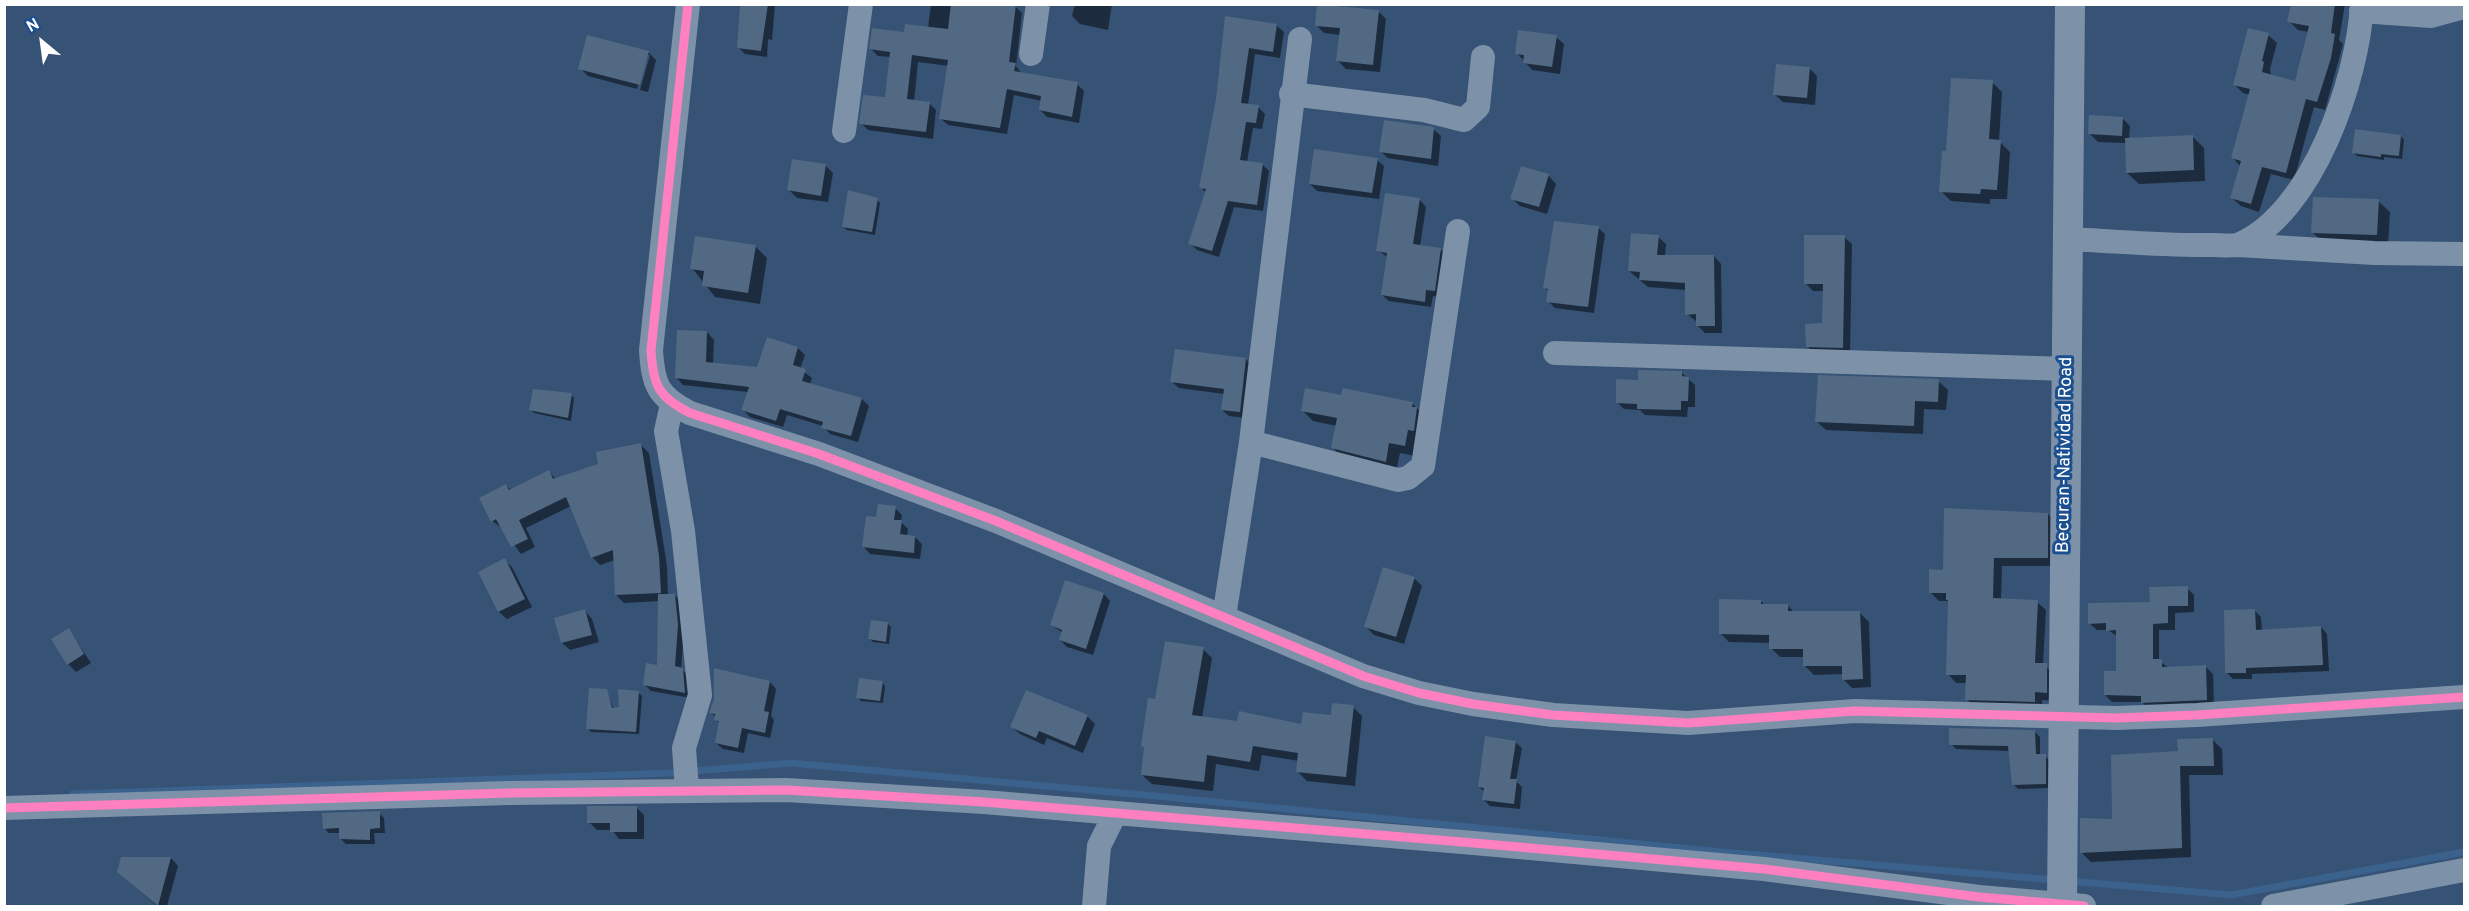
<!DOCTYPE html>
<style>
body{margin:0}
#map{position:relative;width:2469px;height:911px;overflow:hidden;background:#365274;font-family:Overpass,sans-serif}
canvas{display:block}
.frame{position:absolute;inset:0;border:6px solid #fff;pointer-events:none}
.north{position:absolute;left:12px;top:12px;width:60px;height:60px;-webkit-text-stroke:4px #1b4f8f;paint-order:stroke;rotate:331deg;font-size:16px;font-weight:700;line-height:24px;text-align:center;color:#fff}
.north::after{content:'';display:block;margin:auto;width:21px;height:27px;background:#fff;clip-path:polygon(50% 0,100% 100%,50% 72%,0 100%)}
</style>
<div id="map">
<canvas width="2469" height="911"></canvas>
<div class="frame"></div>
<div class="north">N</div>
</div>
<script>
const c = document.querySelector('canvas').getContext('2d');
c.lineJoin = 'round';
function paint(path, color) { c.fillStyle = color; c.fill(path, 'evenodd'); }
function strokePath(path, color, width, dash) { c.strokeStyle = color; c.lineWidth = width; c.lineCap = dash ? 'butt' : 'round'; c.setLineDash(dash || []); c.stroke(path); }
function label(font, color, halo, rows, align = 'center') {
  c.font = font + ' Overpass,sans-serif'; c.lineWidth = 6; c.setLineDash([]); c.textBaseline = 'middle'; c.strokeStyle = halo; c.fillStyle = color; for (const [text, x, y, turn = 0] of rows) {
    c.save(); c.translate(x, y); c.rotate((+turn || 0) * Math.PI / 180); c.textAlign = isNaN(turn) ? turn : align; if (halo) c.strokeText(text, 0, 0); c.fillText(text, 0, 0); c.restore();
  }
}
paint(new Path2D(`
 M742,4H775L772,40L768,39L767,57L745,54L738,47Z
 M931,4L1015,6L1022,13L1016,66L1022,74L1077,84L1084,91L1079,123L1047,117L1040,110L1042,101L1014,95L1007,134L948,125L940,118L949,66L918,62L914,102L929,103L936,110L933,139L868,130L861,123L887,99L891,57L878,56L871,49L905,34L928,28Z
 M1075,4H1112L1108,30L1080,24L1072,16Z
 M1318,4H1341L1344,8L1378,11L1386,19L1380,72L1346,69L1338,61L1341,35L1324,33L1316,25Z
 M2292,4H2345L2339,40L2343,44L2325,110L2314,107L2294,180L2271,174L2259,212L2241,206L2232,198L2241,167L2233,158L2250,95L2243,93L2235,85L2268,35L2277,43L2270,69L2271,76L2296,83L2309,32L2298,30L2289,21Z
 M1226,17L1277,26L1284,32L1280,58L1255,54L1248,105L1258,107L1265,114L1262,129L1253,128L1247,162L1262,164L1269,171L1263,211L1234,207L1219,257L1197,250L1190,243L1206,193L1201,187L1218,99Z
 M1556,37L1564,44L1560,74L1532,70L1517,53Z
 M648,52L656,60L648,92L640,90L650,55H646L637,89L588,76L580,68Z
 M1809,68L1817,76L1815,105L1783,102L1775,95Z
 M1992,82L2002,92L1999,141L2010,152L2007,199H1990V204L1951,201L1941,191L1947,152Z
 M2122,118L2130,126L2129,139L2192,136L2204,148L2205,181L2139,184L2127,173L2126,143L2098,142L2090,134Z
 M1433,129L1441,136L1438,166L1388,158L1380,151Z
 M2401,136L2404,140L2402,159L2384,157V160L2357,156L2354,153Z
 M1377,160L1384,166L1379,199L1317,191L1310,184Z
 M825,165L833,173L828,202L797,198L789,190Z
 M1522,168L1549,176L1556,184L1547,214L1520,206L1512,198Z
 M877,200L880,203L875,235L847,230L843,227Z
 M1420,200L1426,207L1420,246L1440,249L1447,256L1441,297L1433,296L1431,307L1389,301L1382,295L1388,258L1378,250Z
 M2378,201L2390,212L2388,246L2325,244L2313,233Z
 M1598,228L1605,234L1594,313L1555,308L1548,301L1549,292L1545,288L1549,249Z
 M1658,237L1666,244L1665,256H1714L1721,264L1722,333H1705L1698,326L1697,322L1687,314V290L1648,287L1629,271Z
 M1844,237L1852,244L1850,355L1815,354L1807,346L1823,325L1824,291H1813L1805,283Z
 M755,246L767,258L760,304L715,297L692,268Z
 M707,332L714,340L713,364L758,368L798,348L805,355L800,369L812,378L810,384L862,399L869,406L858,442L830,434L823,426L787,415L783,427L750,417L743,410L748,392L683,385L676,377Z
 M1246,359L1252,366L1246,418L1229,416L1222,410L1224,394L1179,388L1172,382Z
 M1682,373L1695,385V407H1688L1687,417L1645,415L1640,410L1624,409L1617,402L1639,381Z
 M1938,381L1948,390L1946,410L1924,409L1923,434L1826,430L1816,421Z
 M571,395L574,398L571,421L534,413L531,410Z
 M1412,403L1423,414L1415,456L1400,453L1396,472L1343,458L1332,447L1337,426L1313,421L1303,411Z
 M641,445L649,453L667,566L668,595H675L681,602L684,632L681,669L689,676L691,698L651,691L644,684L659,667L660,601L624,603L616,595L615,560L600,565L592,557L571,506L526,528L535,547L521,554L502,528L492,521L506,485L511,490L549,472L556,479L600,465Z
 M895,508L902,515L901,522L908,529L907,536L915,537L922,544L920,559L870,554L863,546L877,519Z
 M2048,514L2056,523V566H2002L2001,600L2037,602L2046,610L2043,665L2055,674V701L2042,700L2043,710L1975,708L1967,699V683H1956L1948,674L1950,601H1939L1930,592L1944,571Z
 M504,560L512,567L532,607L507,619L499,612L480,572Z
 M1414,578L1422,586L1404,644L1374,635L1366,627Z
 M2187,588L2194,595V612L2175,613V630H2159V661L2169,668L2206,667L2213,674L2214,707L2149,709L2142,702H2112L2105,695L2117,673L2118,637L2108,630H2097L2089,623L2151,604Z
 M1104,594L1110,601L1093,655L1067,647L1060,640L1063,633L1051,625Z
 M1761,601L1765,605H1787L1795,613H1860L1869,622L1871,687L1852,688L1843,679V674L1814,675L1805,666V657H1780L1771,648V643L1729,642L1720,633Z
 M585,611L592,619L599,642L570,650L562,643Z
 M2255,611L2261,617L2262,631L2321,627L2327,634L2329,671L2252,674V679H2233L2227,673Z
 M887,623L891,627L889,644L873,642L870,639Z
 M69,630L91,663L76,672L68,664Z
 M1203,649L1212,658L1202,718L1238,723L1303,726L1332,717L1353,707L1362,716L1355,786L1307,781L1298,772L1299,761L1262,755L1259,771L1216,764L1213,791L1152,784L1142,775L1156,701Z
 M770,682L776,689L771,716L774,720L770,738L748,733L744,753L723,749L716,743L720,724L711,712L715,699Z
 M882,682L885,686L883,703L861,701L858,697Z
 M606,690L614,710L621,709L638,692L642,696L639,734L591,732L588,728Z
 M1027,692L1088,717L1095,724L1083,753L1047,738L1044,745L1020,734L1012,727Z
 M2035,732L2040,737V756H2045L2050,761V788L2018,789L2013,784L2010,751L1956,749L1951,744Z
 M2213,740L2222,749L2223,775H2189L2191,857L2091,862L2081,852L2179,753Z
 M1515,742L1522,748L1516,781L1522,787L1520,809L1490,806L1484,800L1485,792L1479,787Z
 M636,807L644,815V839H619L612,830H597L589,822Z
 M379,813L384,818L385,833H374L375,844H346L341,839V833H329L324,828Z
 M122,858H171L178,866L167,906H157L126,879Z`), '#0007');
strokePath(new Path2D(`
 M694,771L791,763L1155,796L1722,852L2055,880
 M73,794L673,773
 M2069,881L2231,895L2464,852`), '#3b618d', 7);
paint(new Path2D(`
 M740,4H768L761,51L737,48Z
 M951,4H1016L1009,62L1016,63L1014,71L1078,82L1072,117L1039,110L1041,96L1007,89L1000,128L939,119L948,60L912,55L907,99L930,102L926,132L859,124L863,95L885,97L890,52L869,49L872,28L904,32L905,24L948,29Z
 M1317,4L1379,10L1373,65L1336,61L1340,28L1315,26Z
 M2291,4H2335L2331,33L2335,34L2331,58L2317,102L2306,99L2286,173L2262,167L2251,204L2230,198L2241,161L2231,158L2250,89L2233,85L2248,28L2269,33L2262,61L2264,62L2262,72L2295,81L2309,26L2287,22Z
 M1225,16L1277,24L1273,52L1249,48L1241,103L1259,105L1256,123L1246,122L1240,160L1263,163L1257,205L1228,201L1212,251L1188,244L1206,189L1199,188L1216,99Z
 M1518,30L1557,35L1552,67L1523,63L1524,55L1515,54Z
 M587,35L649,51L640,85L578,69Z
 M1776,64L1810,67L1807,98L1773,95Z
 M1951,78L1993,80L1989,139L2001,140L1997,190L1981,189L1980,194L1939,192L1942,151H1946Z
 M2089,115L2123,117L2122,136L2088,134Z
 M1384,120L1434,127L1431,159L1379,152Z
 M2355,129L2401,135L2399,156L2381,154V157L2352,153Z
 M2193,135L2194,170L2126,173L2125,138Z
 M1314,149L1378,158L1372,193L1309,184Z
 M792,159L826,164L821,196L787,190Z
 M1521,166L1549,174L1539,207L1510,199Z
 M848,190L878,198L872,232L842,227Z
 M1385,193L1420,198L1413,244L1441,248L1435,291L1426,290L1425,302L1381,295L1387,253L1376,251Z
 M2313,197L2379,199L2377,235L2311,233Z
 M1554,221L1599,226L1588,307L1546,302L1548,289L1543,288Z
 M1631,233L1659,235L1657,255H1714L1715,326H1696V314L1685,315V283L1639,280L1640,272L1628,271Z
 M1804,235H1845L1843,348L1806,347L1805,324L1822,323L1823,284H1804Z
 M695,236L756,245L748,293L702,286L704,271L690,269Z
 M677,330L707,331L706,362L757,367L767,337L798,347L793,365L806,369L802,381L862,398L851,436L821,428L823,422L780,409L776,421L741,410L749,387L675,378Z
 M1175,349L1246,358L1240,412L1221,410L1224,389L1170,382Z
 M1638,370L1682,371V376L1689,377L1688,401H1681V410L1637,409V404L1616,403V379L1638,380Z
 M1818,375L1939,379L1938,402L1915,401L1914,426L1815,422Z
 M1305,388L1341,395L1343,388L1413,402L1412,407H1417L1414,431L1408,430L1405,446L1389,443L1386,462L1331,448L1337,418L1301,411Z
 M533,389L572,393L568,418L529,410Z
 M641,443L659,556L661,593L615,595L613,550L591,558L566,497L519,520L528,539L511,547L496,519L491,522L479,498L506,484L509,490L549,470L553,479L598,464L596,452Z
 M878,504L896,506L894,520H902L900,534L915,536L914,553L862,547L866,516L876,517Z
 M1944,508L2048,513V558H1994L1993,598L2038,600L2035,663H2047V693L2035,692V702L1965,700L1966,675H1946L1948,600H1946V593H1929V569L1943,570Z
 M505,558L525,599L498,612L478,572Z
 M1383,567L1415,577L1396,637L1364,627Z
 M1065,580L1104,593L1086,649L1059,640L1062,630L1050,625Z
 M2188,586V606H2168V623L2153,624V659H2162V667L2206,665L2207,700L2141,703V696L2104,695V671H2116V630L2106,631V623L2088,624V603L2150,602L2149,587Z
 M658,594H675L678,625L675,666L683,668L685,693L643,685L646,663L657,665Z
 M1719,599L1761,600V604H1788V611H1860L1863,679L1842,680V666H1803V649H1769V635L1719,634Z
 M585,609L592,635L561,643L554,618Z
 M2255,609L2256,630L2321,626L2323,665L2246,668V673H2225L2224,610Z
 M871,620L888,622L886,642L868,639Z
 M69,628L84,654L67,665L51,639Z
 M1165,641L1204,647L1192,715L1237,721L1239,711L1301,724L1303,712L1331,715L1332,703L1354,705L1346,777L1296,772L1298,753L1253,746L1250,762L1207,755L1204,782L1141,775L1144,747L1141,746L1148,698L1155,699Z
 M714,668L770,681L764,711L769,712L765,733L742,728L738,748L715,743L719,721L714,720L715,714L709,713L714,699Z
 M859,678L883,681L880,701L856,698Z
 M589,688L607,689L612,708L619,707L618,689L639,691L636,732L586,729Z
 M1026,690L1088,715L1075,746L1039,731L1036,738L1010,727Z
 M1949,728L2035,730L2036,754H2046V784L2012,785L2008,746L1949,745Z
 M1485,736L1516,741L1510,779H1517L1514,804L1482,800L1484,788L1478,787Z
 M2213,738L2214,766H2180L2182,848L2080,853V818L2112,819L2111,755L2178,751L2177,739Z
 M587,806H637V832H610V823H587Z
 M380,811V828L370,829V840L339,839V828L323,829L322,813Z
 M121,857H171L158,906L117,872Z`), '#526984');
strokePath(new Path2D(`
 M688,4L651,350C653,385 658,397 690,413L819,454L996,521L1363,676L1419,693L1473,704L1553,715L1688,723L1855,711L2116,718L2197,715L2464,697
 M2361,11L2431,16L2464,7
 M1031,54L1038,4
 M1291,94L1424,110L1464,120L1478,107L1483,57
 M844,131L861,4
 M2067,239C2115,241 2164,246 2213,245C2221,245 2233,247 2240,244C2313,212 2358,79 2362,4
 M2238,245L2374,253L2464,254
 M1555,353L2068,369
 M672,404L666,431L683,531L700,695L684,748L687,790
 M1251,442L1398,480L1408,478L1423,466L1458,231
 M1224,617L1251,442L1300,39
 M4,808L510,793L786,790L984,802L1474,843L1764,869L1979,897L2084,906
 M1094,906L1099,846L1115,814
 M2273,906L2464,870`), '#7d92a8', 24);
strokePath(new Path2D(`
 M2062,906L2070,4`), '#7d92a8', 30);
strokePath(new Path2D(`
 M688,4L651,350C653,385 658,397 690,413L819,454L996,521L1363,676L1419,693L1473,704L1553,715L1688,723L1855,711L2116,718L2197,715L2464,697
 M4,808L510,793L786,790L984,802L1474,843L1764,869L1979,897L2084,906`), '#ff80c0', 9);
label('18px', '#fff', '#1b4f8f', [
 ["Becuran-Natividad Road",2066,455,-89]
]);
</script>
